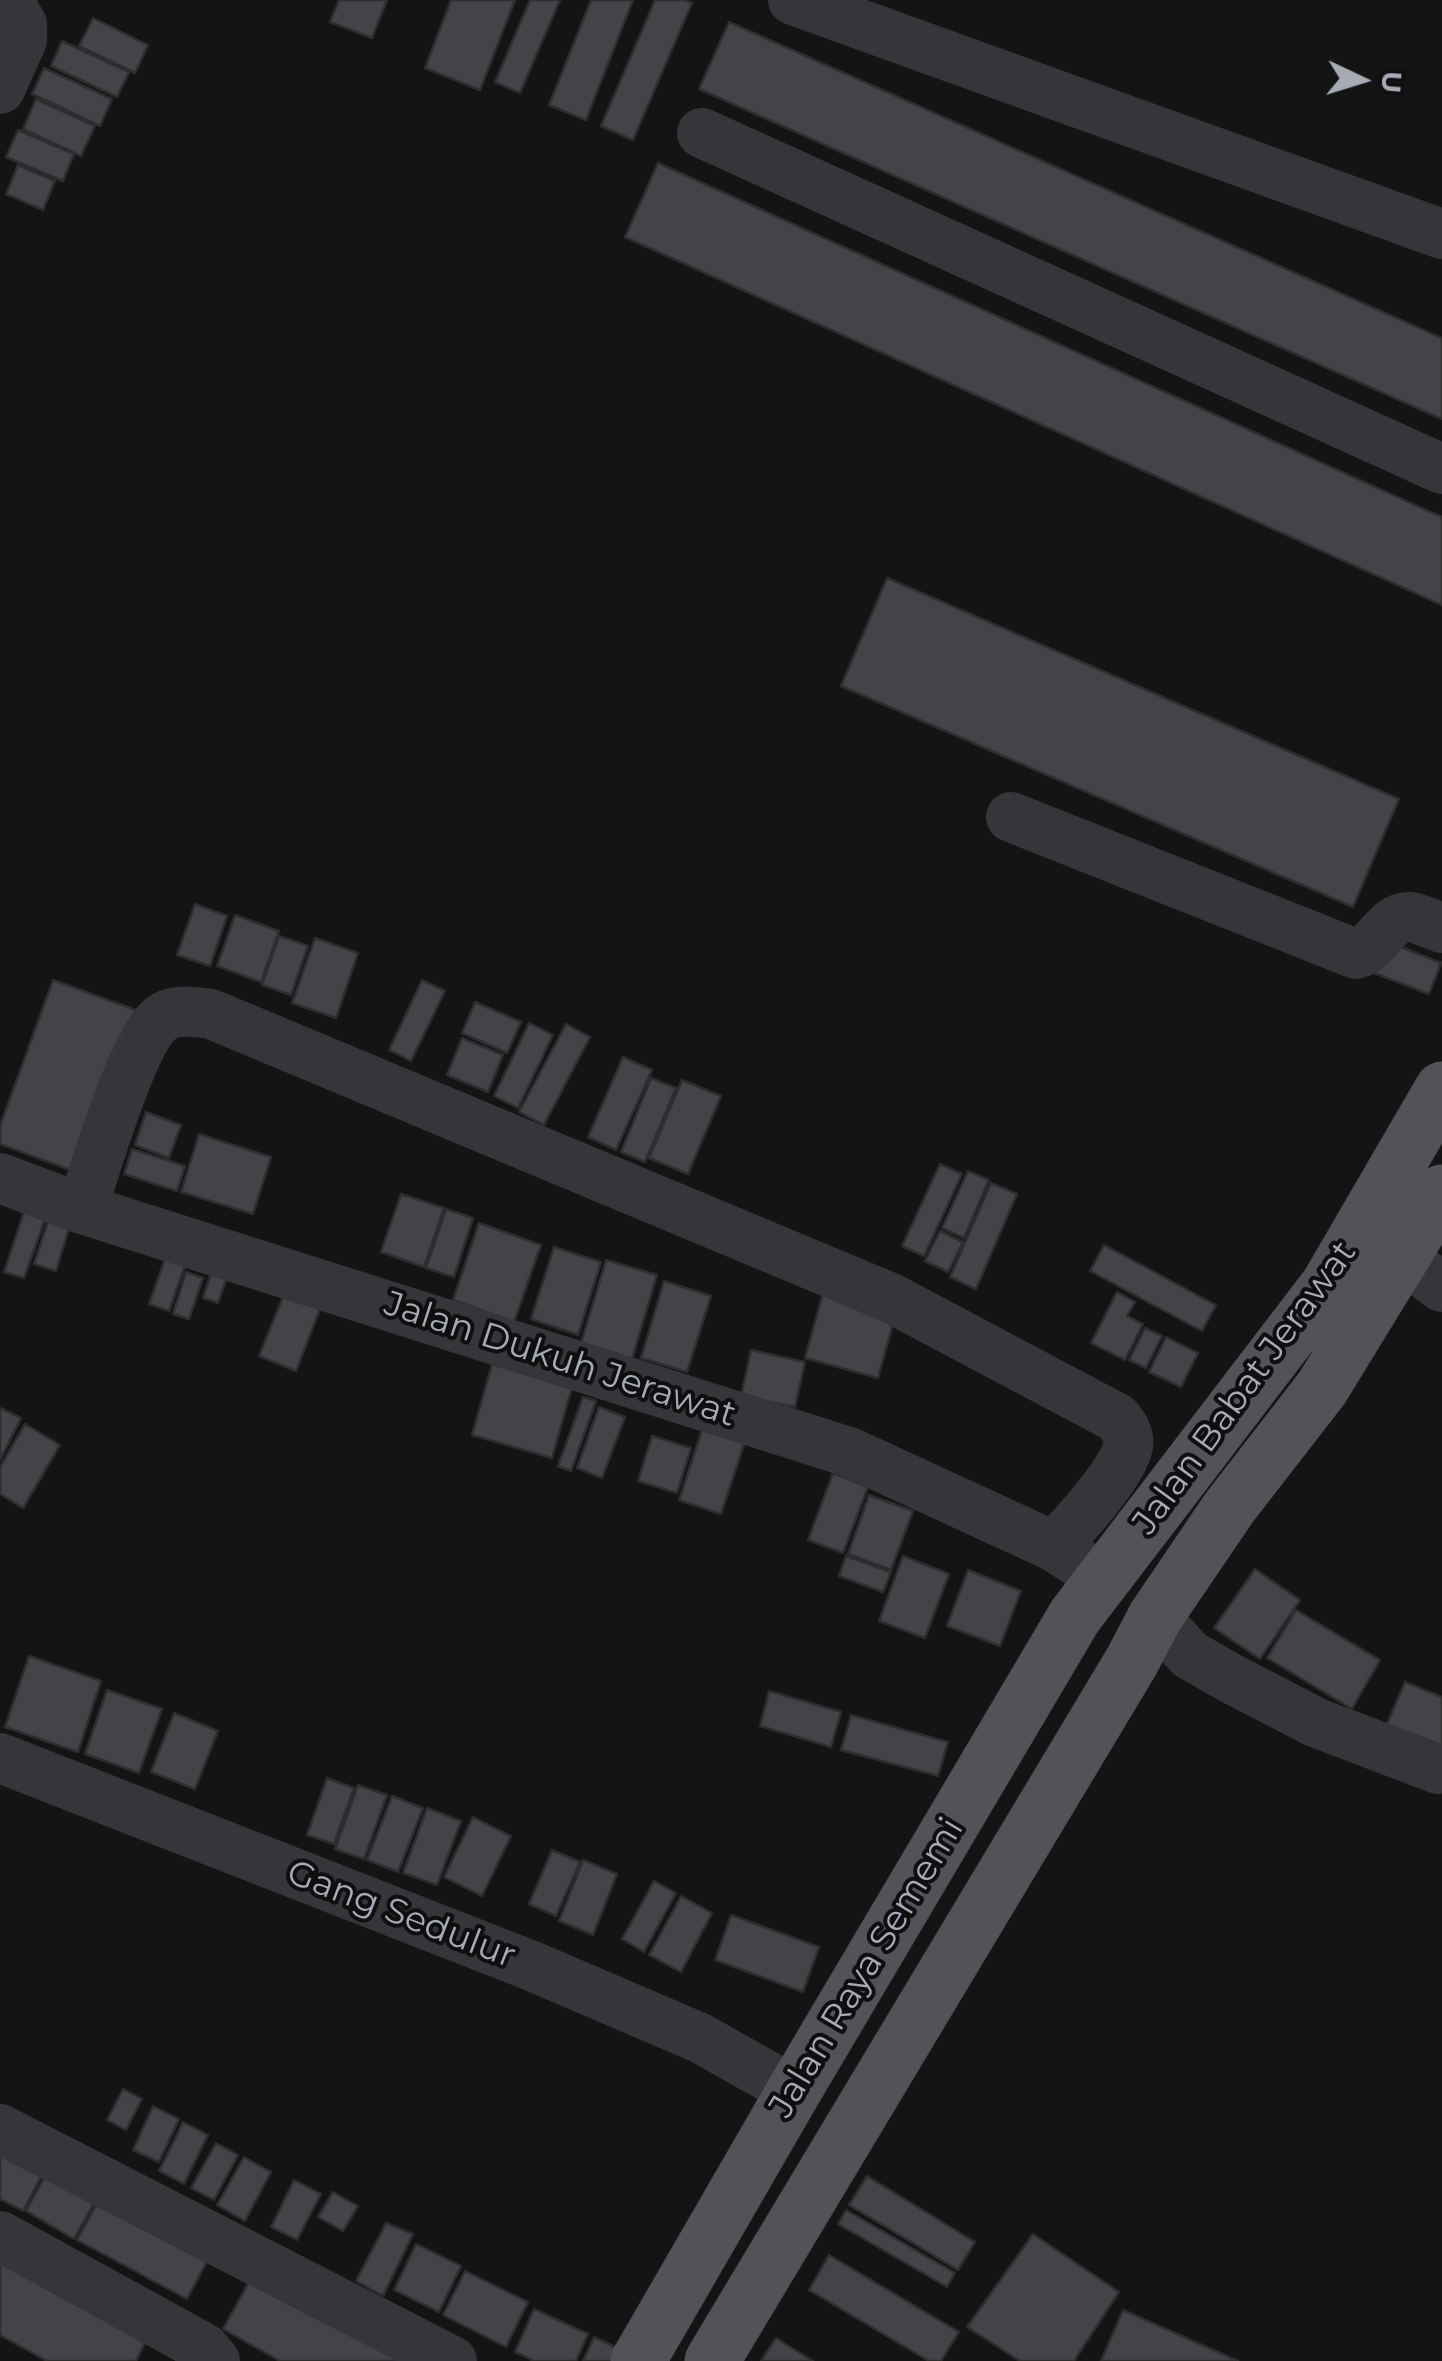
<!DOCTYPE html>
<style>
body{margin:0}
#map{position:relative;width:1442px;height:2361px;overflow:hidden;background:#141415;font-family:Montserrat,sans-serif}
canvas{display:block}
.north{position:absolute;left:1312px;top:30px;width:100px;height:100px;-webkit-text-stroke:8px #0f0f10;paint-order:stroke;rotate:94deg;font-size:28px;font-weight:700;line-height:40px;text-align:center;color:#a6abb5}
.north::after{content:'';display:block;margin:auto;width:35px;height:45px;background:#a6abb5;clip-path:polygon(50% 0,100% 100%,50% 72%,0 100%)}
</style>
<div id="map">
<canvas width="1442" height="2361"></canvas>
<div class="north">U</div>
</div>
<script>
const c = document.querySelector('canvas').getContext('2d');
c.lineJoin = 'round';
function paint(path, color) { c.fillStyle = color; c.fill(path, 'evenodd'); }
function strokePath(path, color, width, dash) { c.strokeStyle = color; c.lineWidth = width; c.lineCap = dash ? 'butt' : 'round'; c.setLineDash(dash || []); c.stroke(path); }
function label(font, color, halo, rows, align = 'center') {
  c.font = font + ' Montserrat,sans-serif'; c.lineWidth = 8; c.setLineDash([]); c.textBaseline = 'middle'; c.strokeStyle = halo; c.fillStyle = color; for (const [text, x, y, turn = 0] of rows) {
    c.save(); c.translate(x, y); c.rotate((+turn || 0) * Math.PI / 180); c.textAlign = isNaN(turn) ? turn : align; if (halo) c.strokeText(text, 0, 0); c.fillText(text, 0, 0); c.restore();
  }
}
const building = new Path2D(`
 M339,0H387L372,38L330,22Z
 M451,0H515L480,90L425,68Z
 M530,0H560L520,93L495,82Z
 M591,0H633L586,120L549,105Z
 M655,0H684L692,3L633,140L601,126Z
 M93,18L148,45L135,73L79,46Z
 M729,22L1442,338V419L699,89Z
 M62,41L129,72L117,97L51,66Z
 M44,68L112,99L100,126L32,94Z
 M36,99L95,126L81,156L23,129Z
 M18,130L74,154L63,181L6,157Z
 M658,163L1442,517V605L625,237Z
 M18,165L55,181L43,210L6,194Z
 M887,578L1399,799L1353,907L841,686Z
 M195,904L227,916L210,966L177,955Z
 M235,915L279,931L261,982L217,966Z
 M279,936L308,946L291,995L262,985Z
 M315,938L358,953L336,1018L292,1003Z
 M1381,939L1441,963L1429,994L1369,971Z
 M53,980L144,1013L84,1175L0,1144V1126Z
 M422,980L445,991L411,1061L389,1050Z
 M475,1002L521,1022L507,1053L462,1033Z
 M529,1023L553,1035L518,1108L494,1096Z
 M566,1024L590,1037L544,1125L519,1112Z
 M462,1038L503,1055L488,1092L447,1075Z
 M623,1057L652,1070L616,1150L588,1137Z
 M651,1078L676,1088L645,1162L621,1152Z
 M682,1080L721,1096L688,1174L649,1158Z
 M146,1112L181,1125L169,1158L135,1145Z
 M199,1134L271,1157L253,1214L181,1192Z
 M132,1149L185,1166L177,1191L124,1174Z
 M940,1164L962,1174L924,1256L902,1246Z
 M968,1171L989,1180L964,1238L942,1228Z
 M991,1183L1017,1194L976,1289L950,1277Z
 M401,1194L444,1208L424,1267L381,1252Z
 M446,1209L473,1218L454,1277L426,1268Z
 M24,1212L45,1219L24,1278L4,1272Z
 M49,1218L70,1225L56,1271L34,1264Z
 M479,1223L541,1245L514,1322L453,1300Z
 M940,1231L963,1242L948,1272L925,1261Z
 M1104,1245L1216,1305L1202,1331L1090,1271Z
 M554,1247L601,1262L578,1335L531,1319Z
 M166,1256L186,1263L169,1311L149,1304Z
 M606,1260L657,1275L632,1359L581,1343Z
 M215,1261L231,1266L218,1303L203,1298Z
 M186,1272L203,1278L189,1319L173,1314Z
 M664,1281L711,1296L687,1372L641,1358Z
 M826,1282L899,1302L878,1378L805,1358Z
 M1117,1292L1135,1302L1127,1316L1143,1324L1125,1360L1091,1343Z
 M284,1294L320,1309L296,1371L259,1356Z
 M1145,1328L1162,1336L1146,1368L1129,1360Z
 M1166,1337L1198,1353L1181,1387L1149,1372Z
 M751,1350L805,1362L795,1407L741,1396Z
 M492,1364L572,1387L552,1458L472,1435Z
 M583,1397L596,1401L571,1471L558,1466Z
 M599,1407L625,1417L602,1478L577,1468Z
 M0,1408L21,1418L0,1460Z
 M706,1418L748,1432L721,1514L679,1500Z
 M25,1424L60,1445L23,1508L0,1494V1467Z
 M652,1436L691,1448L677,1493L638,1481Z
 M833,1473L868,1487L843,1553L808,1540Z
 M869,1495L913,1511L891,1570L848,1554Z
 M846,1556L891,1572L883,1592L839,1576Z
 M903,1556L949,1574L925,1638L879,1621Z
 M1255,1569L1300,1600L1260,1659L1214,1628Z
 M968,1570L1021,1591L1000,1646L947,1626Z
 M1296,1610L1380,1660L1352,1709L1267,1658Z
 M29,1656L101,1681L78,1752L5,1727Z
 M1405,1682L1442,1697V1749L1386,1726Z
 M107,1690L162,1709L139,1773L85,1754Z
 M769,1691L841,1712L831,1747L760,1726Z
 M174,1713L218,1731L195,1789L151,1772Z
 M851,1715L948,1742L938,1776L841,1750Z
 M327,1778L354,1788L334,1844L307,1835Z
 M358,1785L387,1795L364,1859L335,1849Z
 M392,1796L423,1808L398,1872L367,1860Z
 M427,1808L461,1821L437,1885L403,1873Z
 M473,1817L511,1836L482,1896L444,1877Z
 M552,1850L580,1862L556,1916L529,1904Z
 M583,1860L617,1874L593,1935L559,1921Z
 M654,1881L676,1893L644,1952L622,1939Z
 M681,1896L712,1913L681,1972L649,1955Z
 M731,1915L819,1947L803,1992L715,1960Z
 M123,2089L142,2099L126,2130L107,2120Z
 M153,2106L179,2119L159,2162L133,2150Z
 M183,2122L208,2135L184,2184L159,2171Z
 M0,2142L46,2167L23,2211L0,2199Z
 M216,2143L238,2155L214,2200L191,2188Z
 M244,2157L271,2172L245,2221L217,2205Z
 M50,2167L99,2194L74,2239L26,2211Z
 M867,2176L975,2242L958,2270L849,2205Z
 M294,2180L321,2194L297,2240L271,2227Z
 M104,2190L213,2250L187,2299L77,2240Z
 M333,2192L358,2206L343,2231L318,2217Z
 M846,2210L955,2273L947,2287L838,2224Z
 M386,2223L413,2234L383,2296L356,2281Z
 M1033,2234L1119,2292L1074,2361H1020L967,2327Z
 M416,2244L461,2266L439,2312L394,2290Z
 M829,2255L959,2332L941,2361H929L809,2290Z
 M0,2260L146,2341L136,2361H47L0,2335Z
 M465,2271L528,2302L506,2347L443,2315Z
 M254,2273L410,2361H280L223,2329Z
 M534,2309L588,2334L576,2361H534L515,2352Z
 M1123,2310L1238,2361H1101Z
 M594,2337L619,2349L614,2361H583Z
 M776,2338L813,2361H761Z`);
paint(building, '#434448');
strokePath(building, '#2e2e31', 2.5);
strokePath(new Path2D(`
 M793,0L1442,234
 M0,6L16,14L22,24V40L0,89
 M702,133L1442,469
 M1011,817L1356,954C1377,949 1387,915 1410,917C1420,918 1432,925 1442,928
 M0,1178L82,1209L849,1452L1053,1546L1081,1564
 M82,1209C95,1171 134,1033 165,1016C178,1009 197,1012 211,1014L891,1298L1117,1418C1124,1426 1130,1435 1128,1446C1123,1472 1073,1528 1053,1546
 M1402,1258L1442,1287
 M1155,1617L1190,1655L1232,1679L1317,1723L1438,1769
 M0,1758L532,1966L700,2038L794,2091
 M0,2129L452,2361
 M0,2236L204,2348L215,2361`), '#35363a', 50);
strokePath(new Path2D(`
 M638,2361L794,2091L1075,1616L1328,1285L1442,1089
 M712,2361L1132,1661L1155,1617L1229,1508L1322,1388L1442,1192`), '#515359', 55);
label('35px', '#a6abb5', '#0f0f10', [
 ["Jalan Dukuh Jerawat",560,1360,18],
 ["Jalan Babat Jerawat",1245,1388,-54],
 ["Gang Sedulur",401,1915,21],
 ["Jalan Raya Sememi",867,1968,-59]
]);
</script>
